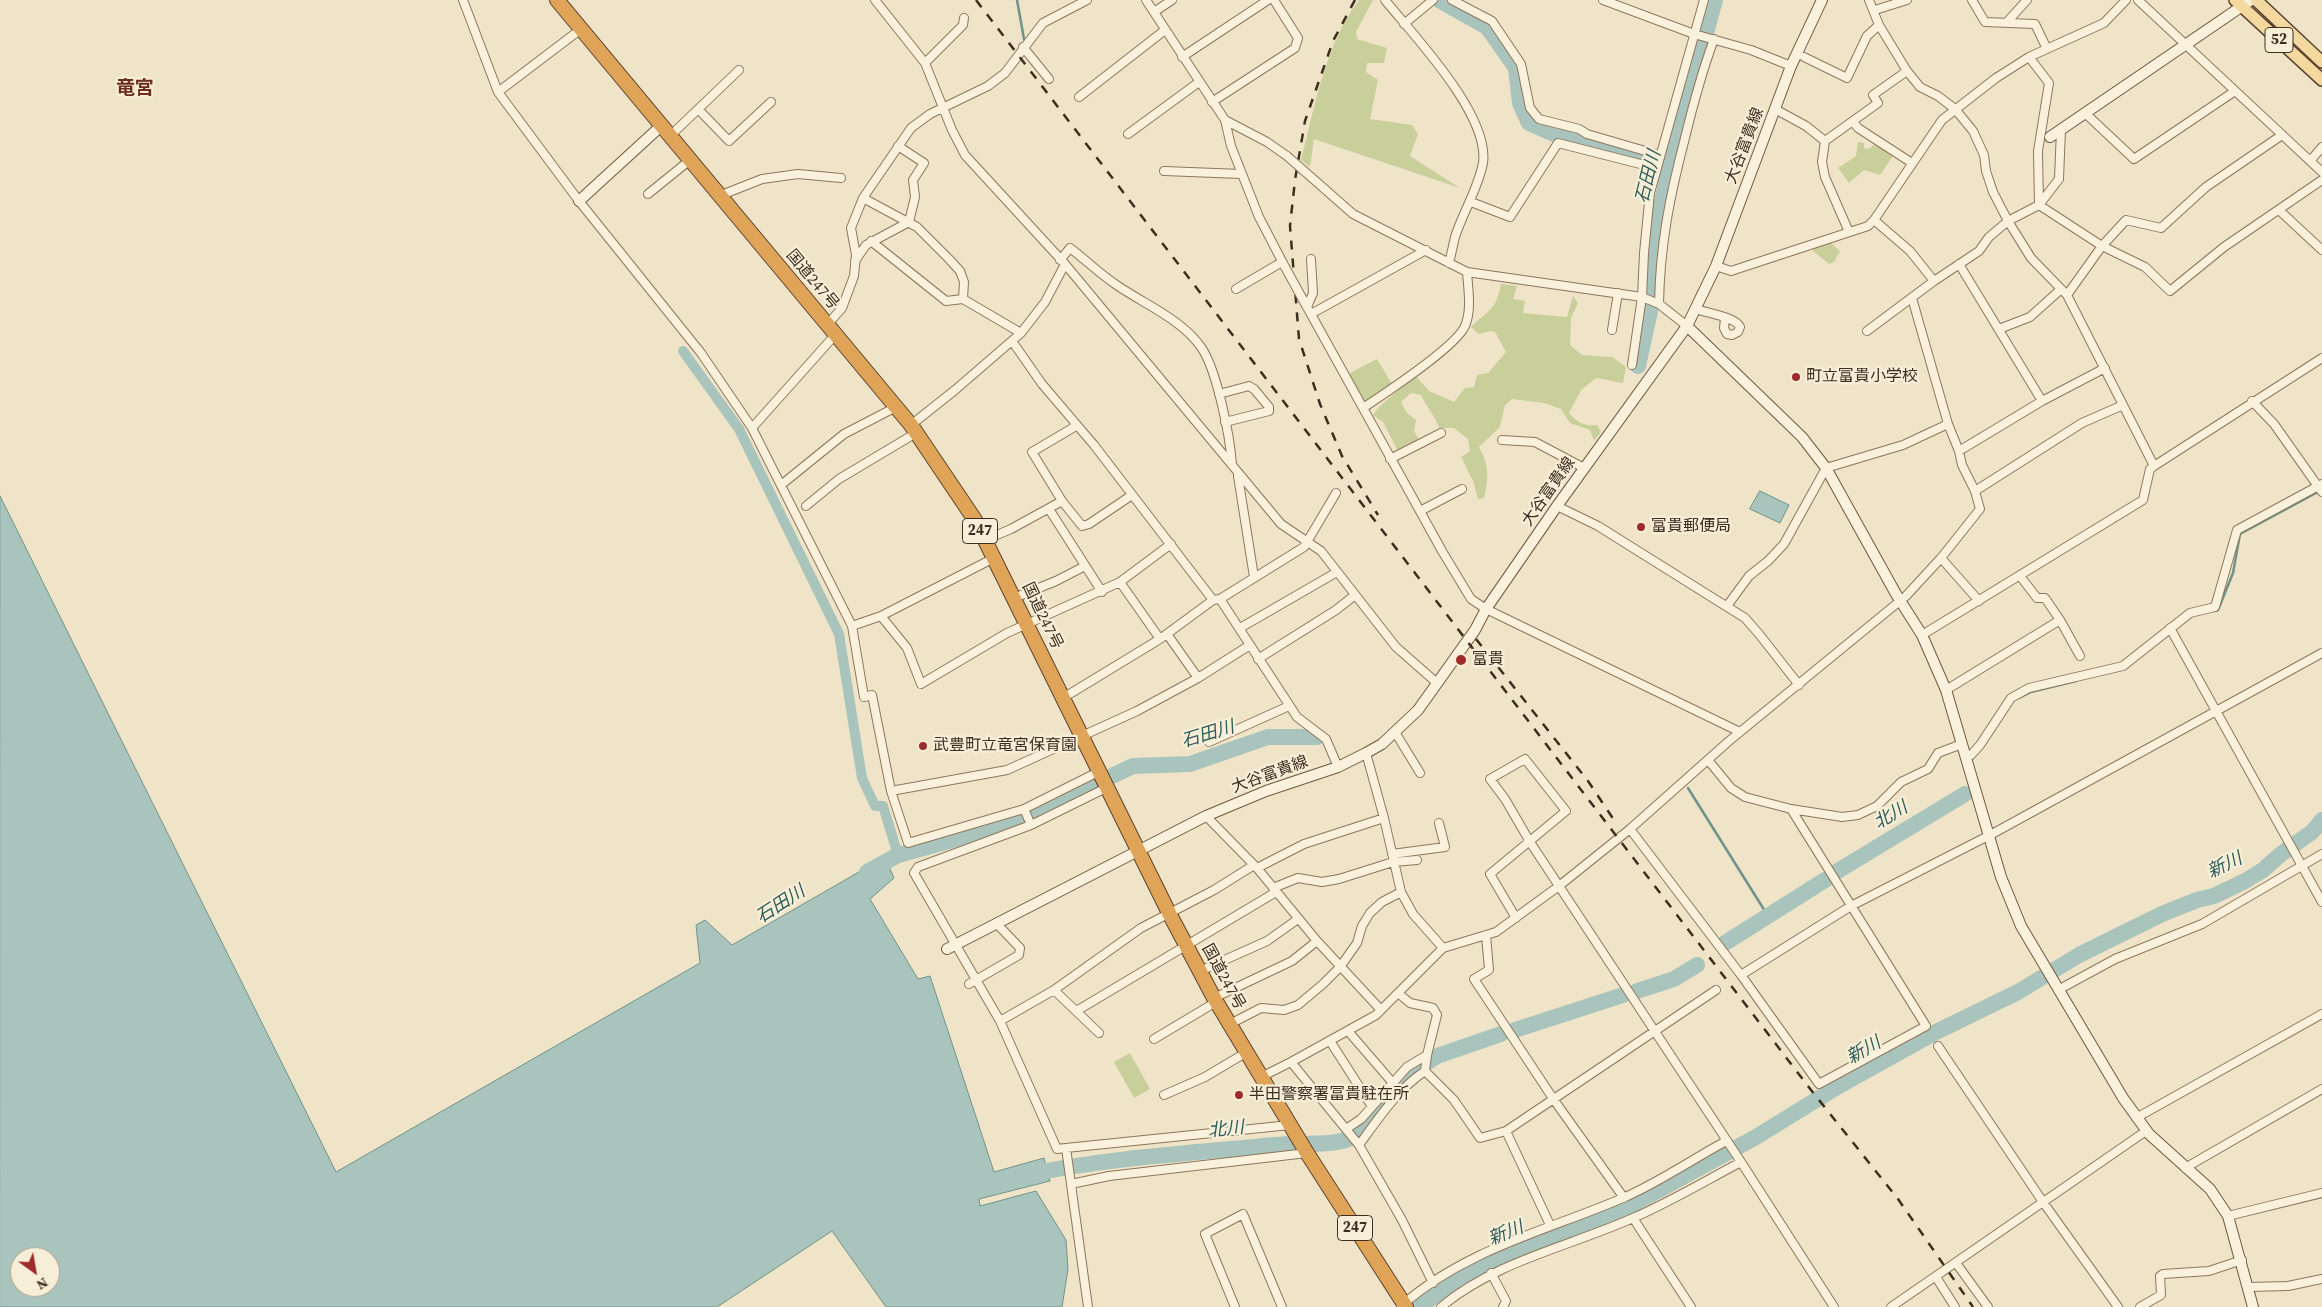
<!DOCTYPE html>
<meta charset="utf-8">
<style>
body{margin:0}
#map{position:relative;width:2322px;height:1307px;overflow:hidden;background:#f0e4c8;font-family:"Source Serif 4",serif}
canvas{display:block}
.north{position:absolute;left:10px;top:1247px;width:50px;height:50px;box-sizing:border-box;background:#f7eed8;border:1px solid #ada18e;border-radius:50%;rotate:148deg;font-size:14px;font-weight:700;line-height:20px;text-align:center;color:#3d2e20}
.north::after{content:'';display:block;margin:auto;width:18px;height:22px;background:#9e2a2b;clip-path:polygon(50% 0,100% 100%,50% 72%,0 100%)}
</style>
<div id="map">
<canvas width="2322" height="1307"></canvas>
<div class="north">N</div>
</div>
<script>
const c = document.querySelector('canvas').getContext('2d');
c.lineJoin = 'round';
function paint(path, color) { c.fillStyle = color; c.fill(path, 'evenodd'); }
function strokePath(path, color, width, dash) { c.strokeStyle = color; c.lineWidth = width; c.lineCap = dash ? 'butt' : 'round'; c.setLineDash(dash || []); c.stroke(path); }
function label(font, color, halo, rows, align = 'center') {
  c.font = font + ' "Source Serif 4","Noto Sans JP",serif'; c.lineWidth = 4.5; c.setLineDash([]); c.textBaseline = 'middle'; c.strokeStyle = halo; c.fillStyle = color; for (const [text, x, y, turn = 0] of rows) {
    c.save(); c.translate(x, y); c.rotate((+turn || 0) * Math.PI / 180); c.textAlign = isNaN(turn) ? turn : align; if (halo) c.strokeText(text, 0, 0); c.fillText(text, 0, 0); c.restore();
  }
}
paint(new Path2D(`
 M1359,0H1373L1356,32L1357,39L1387,48L1384,63H1367L1366,72L1378,80L1370,119L1412,125L1418,134L1410,156L1460,188L1314,139L1310,167L1301,160C1315,106 1325,45 1359,0Z
 M1858,142L1864,143V148L1869,149L1876,143L1893,156L1880,175L1864,170L1849,183L1838,168L1856,156Z
 M1829,241L1840,251L1834,262L1829,264L1813,251V246Z
 M1501,284L1517,286L1513,299L1525,301L1523,313L1567,317L1573,296L1578,303L1571,318L1570,345L1582,355L1612,357L1626,367L1623,383L1596,378L1581,390L1569,413C1576,422 1586,427 1597,425L1601,432L1594,441L1590,430L1570,423L1561,409L1544,403L1512,399L1505,405L1500,427L1479,447C1489,464 1489,479 1484,498L1478,499L1473,481L1461,457L1470,451L1468,439L1454,428H1439C1435,415 1427,408 1421,395L1411,393L1401,402L1407,413L1416,420L1414,431L1420,441L1398,451L1383,422L1373,415L1379,407L1415,375L1429,391L1454,402L1465,388L1474,387L1477,375L1488,373L1506,352L1495,332L1490,331L1479,334L1471,327C1489,309 1496,311 1501,284Z
 M1377,359L1392,384L1364,403L1348,374Z
 M1130,1053L1150,1089L1134,1098L1114,1062Z`), '#c9cf9b');
const water = new Path2D(`
 M1760,491L1789,505L1780,523L1750,509Z
 M0,496L336,1172L700,963L696,925L705,920L732,945L885,857L894,878L870,899L918,979L930,976L994,1172L1044,1158L1050,1181L979,1199L980,1206L1036,1191L1066,1240L1068,1269L1062,1307H886L832,1231L717,1307H0ZM20,1257H50V1287H20Z`);
paint(water, '#a9c4bc');
strokePath(water, '#6f938a', 1);
strokePath(new Path2D(`
 M1017,0L1024,39
 M2214,611L2218,610L2233,573L2240,534L2316,493
 M2019,698L2031,692L2076,681
 M1688,788L1768,916`), '#6f938a', 2.5);
strokePath(new Path2D(`
 M683,351L739,429L839,634L862,778L875,806H883L898,855`), '#a9c4bc', 10);
strokePath(new Path2D(`
 M1439,0L1487,27L1516,68L1520,103L1529,123L1554,134L1653,159
 M1638,366L1650,311L1657,224L1670,165L1715,0
 M1112,776L1133,766L1190,764L1268,737H1317
 M1031,814L1093,786
 M867,872L898,855L985,831L1025,817
 M1836,872L1965,794
 M1725,943L1825,880
 M1637,991L1674,979L1697,965
 M1515,1030L1623,995
 M1025,1175C1107,1158 1191,1153 1275,1145C1301,1142 1335,1148 1357,1135L1406,1076L1437,1056L1501,1034
 M1419,1307L1460,1277L1484,1264L1628,1207L1756,1137L1837,1087L1936,1032L2018,992L2079,955L2162,914L2197,900L2214,896L2245,881L2263,870L2281,854L2312,832L2322,820`), '#a9c4bc', 16);
const street = new Path2D(`
 M463,0L498,92L579,201L701,353L752,428L852,626L864,697L872,695L891,791L1007,770L1137,711L1198,678L1250,645
 M875,0L925,63L952,130L965,155L1065,264L1281,524L1321,551L1396,647L1437,683
 M1146,0L1225,120L1231,146L1259,217L1285,267
 M1385,0C1414,36 1490,115 1483,163C1478,189 1463,212 1455,237C1453,246 1451,255 1449,263
 M1452,0L1492,21L1521,64L1530,108L1539,119L1579,129L1587,134L1659,155
 M1603,0L1694,34L1751,50L1791,66
 M1869,0L1879,25L1907,71L1920,87L1938,96L1955,109L1973,131L1984,155L1986,171L1993,192L2008,221L2031,258L2067,295L2154,466
 M1972,0L1985,22L2035,24L2047,49
 M2138,0L2322,172
 M1875,10L1907,0
 M1154,12L1172,0
 M2007,22L2027,0
 M1404,24L1433,0
 M1023,47L1049,79
 M1182,57L1268,0
 M1804,57L1847,78L1867,36L1879,25
 M2029,57L2049,83L2038,151L2039,205L2102,246L2145,267L2170,291L2224,247L2322,180
 M925,63L963,25L964,18
 M498,92L581,29
 M1079,97L1165,30
 M1212,102L1295,48L1298,38L1274,0
 M698,109L729,141L771,102
 M1775,109L1806,126L1825,141
 M2085,113L2134,159L2235,91
 M1225,120L1267,142L1287,156
 M1854,123L1858,128L1912,163
 M1128,134L1199,82
 M670,136L739,70
 M2310,161L2322,147
 M1164,171L1241,174
 M1311,177L1353,214L1467,272L1642,297L1659,304L1687,326
 M648,194L690,160
 M719,196L762,179L798,174L841,178
 M863,198L917,227L949,259L960,271L964,282L963,299L1021,333
 M1471,202L1510,217L1558,143L1656,168
 M2279,210L2322,250
 M1874,220L1910,251L1934,281
 M1849,232L1825,177L1822,162L1825,141L1878,103L1873,95L1907,71
 M871,241L946,301L963,299
 M1060,260L1070,248C1086,260 1101,275 1118,286C1146,305 1181,319 1201,347C1217,370 1230,436 1232,465
 M855,261L866,245L909,222L915,197L913,180L924,163L898,146
 M1959,264L2042,401
 M1716,266L1731,271L1868,226L1874,220L1942,120L1996,78L2029,57L2104,23L2126,0
 M1467,272C1468,288 1472,310 1465,326C1456,347 1384,394 1363,408L1442,551L1471,599L1486,609L1740,732
 M1236,289L1282,262
 M2067,295L2102,246L2126,220L2161,228L2206,187L2282,135
 M1302,298L1363,408
 M1659,304C1660,245 1670,195 1685,138C1693,105 1702,72 1714,39
 M1307,307L1313,293L1311,259
 M1696,309C1707,313 1736,317 1740,327L1738,332L1732,335L1727,334L1724,328L1725,318
 M1311,314L1426,250
 M827,325L842,308L854,276L856,255L851,228L863,198L911,128L930,114L988,86L1005,73L1043,23L1087,0
 M1999,329L2030,317L2060,290
 M1612,330L1618,293
 M1867,331L1934,281L1979,251L1989,237L2008,221L2039,205L2059,179L2061,129
 M1012,341L1042,384L1094,445L1213,600
 M1632,365L1642,297L1644,253L1650,193L1704,0
 M1219,394L1249,386L1254,389L1269,407V411L1225,422
 M2252,401L2274,424L2322,492
 M911,425L955,390L1021,333L1045,302L1065,264
 M752,428L835,335
 M1502,440L1535,442L1584,468
 M1959,451L2042,401L2105,368
 M1390,459L1441,433
 M1238,476L1254,577
 M781,485L844,434L896,407
 M1975,491L2082,423L2123,405
 M1062,501L1032,452L1076,426
 M806,506L839,479L916,433
 M1557,506L1598,526L1745,618L1759,634L1799,685
 M1049,509L1102,592
 M1420,511L1462,489
 M985,540L1011,529L1062,501L1082,526L1089,524L1132,495
 M994,558L881,616L907,648L921,684L1007,633L1120,582L1171,544
 M1941,558L1979,601
 M2020,576L2037,598H2045L2060,620L2080,656
 M1120,582L1160,639
 M1014,598L1056,581L1085,566
 M1220,599L1297,717L1326,739L1338,767
 M1727,606L1749,576L1768,561L1784,544L1826,468L1903,445L1948,424
 M852,626L881,616
 M1240,628L1337,572
 M2170,628L2322,902
 M1167,634L1198,678
 M1922,635L2143,500L2150,469L2154,466L2322,358
 M1258,659L1336,610L1355,595
 M1946,690L2060,620
 M1063,698L1160,639L1213,600L1220,599L1304,547L1336,493
 M1395,732L1420,773
 M1209,742L1289,706
 M1366,753L1384,818L1401,892L1413,914L1443,948
 M1966,757L1971,755L1980,745L2011,698L2029,688L2123,666L2190,613L2215,607L2237,530L2322,484
 M891,791L908,843L1024,809L1100,771
 M1024,809L1031,825L918,867L914,873L1000,1021L1057,1149L1066,1148L1088,1307
 M1791,809L1842,817L1858,815L1877,806L1901,782L1928,769L1938,753L1962,744
 M1206,816L1257,868L1317,941L1381,1010
 M1031,825L1108,787
 M1630,829L1741,975L1819,1084L1926,1026L1791,809L1745,797L1731,788L1708,760
 M1392,854L1445,847L1439,823
 M1257,868L1304,844L1384,818
 M1273,888L1298,878L1322,882L1339,879L1393,862L1417,860
 M1516,918L1490,874L1566,811L1525,759L1490,779L1505,799L1530,842L1741,1162L1834,1307
 M1486,935L1489,970L1474,979L1554,1100L1624,1198
 M1200,971L1267,941L1298,919
 M1741,975L1851,906L1992,834L2322,653
 M969,984L1019,955L1020,948L996,923
 M1054,990L1099,1033
 M2058,990L2115,959L2202,924L2322,854
 M1398,993L1410,1003L1433,1008L1437,1015L1427,1055L1425,1071
 M1214,998L1292,961L1317,941
 M1078,1010L1276,892
 M1000,1021L1054,990L1141,928L1214,890L1254,865
 M1230,1024L1261,1008L1284,1010L1298,1005L1323,984L1340,967L1357,943L1362,926L1370,913L1382,902L1401,892
 M1348,1031L1392,1082
 M1154,1039L1216,1002
 M1330,1041L1371,1105
 M1938,1046L2043,1202L2118,1307
 M1291,1062L1359,1145L1402,1220L1433,1283
 M1425,1071L1454,1100L1480,1138L1506,1131L1716,990
 M1261,1077L1291,1062L1376,1015L1443,948L1496,932L1559,886L1630,829L1729,741L1906,596L1941,558L1980,509L1975,491L1962,465L1959,451L1948,424L1912,298
 M1164,1095L1205,1077L1247,1052
 M2136,1118L2322,1014
 M1346,1129L1361,1119L1407,1067L1427,1055
 M1506,1131L1550,1225
 M1359,1145C1378,1119 1398,1089 1425,1071
 M1066,1148L1290,1125
 M2185,1168L2322,1089
 M1071,1184L1109,1176L1307,1153
 M2228,1216L2322,1193
 M1633,1218L1691,1307
 M1956,1263L1988,1307
 M1491,1273L1506,1301L1503,1307
 M1936,1277L1955,1307
 M2248,1287L2288,1286L2322,1279
 M1401,1306C1466,1249 1546,1231 1623,1198C1656,1184 1693,1159 1726,1141
 M1235,1307L1205,1234L1243,1214L1282,1307
 M1441,1307C1496,1261 1568,1247 1633,1218C1670,1202 1705,1181 1741,1162
 M1891,1307L2146,1131
 M2140,1307L2161,1295L2160,1276L2163,1274L2209,1271L2242,1260`);
const secondary = new Path2D(`
 M2050,137L2251,0
 M579,201L661,126
 M1687,326L1802,437L1826,468L1896,594L1922,635L1946,690L2001,877L2021,926L2123,1098L2149,1134L2210,1189L2228,1216L2253,1307
 M947,949L1206,816L1266,791L1338,767L1366,753L1382,744L1418,710L1475,630L1486,609L1557,506L1687,326L1716,266L1791,66L1822,0`);
const primary = new Path2D(`
 M2235,0L2322,80
 M2256,0L2322,62`);
const highway = new Path2D(`
 M557,0L911,425L975,520L1169,913L1214,998L1307,1153L1406,1307`);
strokePath(street, '#8d765c', 10);
strokePath(secondary, '#6f573f', 12);
strokePath(primary, '#5b4430', 14);
strokePath(highway, '#5b4430', 16);
strokePath(street, '#faf1dc', 8);
strokePath(secondary, '#faf1dc', 10);
strokePath(primary, '#f3d9a0', 11);
strokePath(highway, '#e0a458', 14);
strokePath(new Path2D(`
 M976,0L1811,1090L1898,1199L1973,1307
 M1355,0L1333,41L1305,121L1295,180L1290,226L1299,339L1320,404L1342,456L1378,515
 M1476,639L1588,781L1614,820`), '#3d2e20', 2.5, [9, 9]);
const streetBridge = new Path2D(`
 M1287,156L1311,177
 M1285,267L1302,298`);
strokePath(streetBridge, '#8d765c', 10, []);
strokePath(streetBridge, '#faf1dc', 8);
for (const [x, y, r, color] of [
 [1796,377,5,"#9e2a2b"],
 [1641,527,5,"#9e2a2b"],
 [1461,660,6,"#9e2a2b"],
 [923,746,5,"#9e2a2b"],
 [1239,1095,5,"#9e2a2b"]
]) { const dot = new Path2D(); dot.arc(x, y, r, 0, 2 * Math.PI); c.fillStyle = color; c.fill(dot); strokePath(dot, '#f7eed8', 2); }
for (const [x, y, w] of [
 [2279,40,28],
 [980,531,35],
 [1355,1228,35]
]) { const box = new Path2D(); box.roundRect(x - w / 2, y - 12.5, w, 25, 4); c.fillStyle = '#f7eed8'; c.fill(box); strokePath(box, '#3d2e20', 1); }
label('bold 15px', '#3d2e20', null, [
 ["52",2279,40],
 ["247",980,531],
 ["247",1355,1228]
]);
label('16px', '#3d2e20', '#f7eed8', [
 ["大谷富貴線",1745,146,-69],
 ["国道247号",812,280,50],
 ["大谷富貴線",1549,492,-55],
 ["国道247号",1042,616,64],
 ["大谷富貴線",1270,775,-20],
 ["国道247号",1223,977,61]
]);
label('16px', '#3d2e20', '#f7eed8', [
 ["町立富貴小学校",1806,377],
 ["富貴郵便局",1651,527],
 ["富貴",1472,660],
 ["武豊町立竜宮保育園",933,746],
 ["半田警察署冨貴駐在所",1249,1095]
], 'left');
label('italic 18px', '#2f5d5a', '#f7eed8', [
 ["石田川",1649,177,-76],
 ["石田川",1208,735,-17],
 ["北川",1891,816,-31],
 ["新川",2225,866,-26],
 ["石田川",781,905,-33],
 ["新川",1864,1051,-30],
 ["北川",1226,1130,-6],
 ["新川",1506,1234,-22]
]);
label('bold 19px', '#6b2e1e', '#f7eed8', [
 ["竜宮",135,89]
]);
</script>
